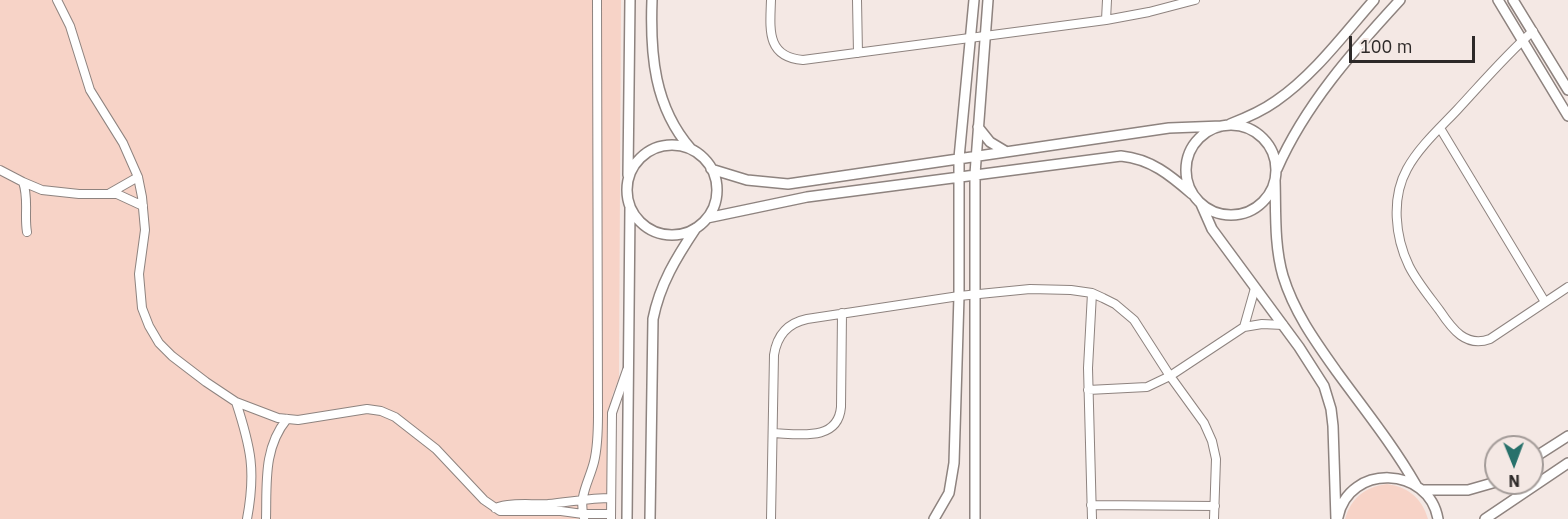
<!DOCTYPE html>
<style>
body{margin:0}
#map{position:relative;width:1568px;height:519px;overflow:hidden;background:#f4e8e4;font-family:"IBM Plex Sans",sans-serif}
canvas{display:block}
.north{position:absolute;left:1484px;top:435px;width:60px;height:60px;box-sizing:border-box;background:#f4e8e4;border:2px solid #a49c99;border-radius:50%;rotate:179deg;font-size:16px;font-weight:700;line-height:24px;text-align:center;color:#2d2928}
.north::after{content:'';display:block;margin:auto;width:21px;height:27px;background:#28716b;clip-path:polygon(50% 0,100% 100%,50% 72%,0 100%)}
.scale{position:absolute;left:1349px;top:36px;width:126px;height:27px;box-sizing:border-box;border:3px solid #2d2928;border-top:0;padding-left:8px;font-size:18px;line-height:21px;white-space:nowrap;color:#2d2928;-webkit-text-stroke:4px #f4e8e4;paint-order:stroke}
</style>
<div id="map">
<canvas width="1568" height="519"></canvas>
<div class="north">N</div>
<div class="scale">100 m</div>
</div>
<script>
const c = document.querySelector('canvas').getContext('2d');
c.lineJoin = 'round';
function paint(path, color) { c.fillStyle = color; c.fill(path, 'evenodd'); }
function strokePath(path, color, width, dash) { c.strokeStyle = color; c.lineWidth = width; c.lineCap = dash ? 'butt' : 'round'; c.setLineDash(dash || []); c.stroke(path); }
paint(new Path2D(`
 M0,0H621L619,378L612,396V519H0Z
 M1387,484C1408,487 1422,498 1428,519H1345C1351,498 1365,487 1387,484Z`), '#f7d3c7');
const minor = new Path2D(`
 M57,0L70,26L90,90L123,143L138,177L142,197L145,230L139,274L142,308L149,326L159,343L172,356L206,382L236,402L278,418L298,420L367,409L381,411L395,417L436,449L484,500L500,511H561L583,514H611
 M771,0C770,29 766,57 803,60L1106,20L1149,12L1195,0
 M857,0L858,53
 M1106,20L1107,0
 M1533,31C1506,55 1482,83 1457,110C1440,128 1419,147 1407,169C1391,198 1395,237 1409,266C1417,282 1429,296 1440,311C1452,329 1466,348 1490,339L1568,287
 M1440,128L1545,302
 M0,170L23,182L42,190L79,194H117L143,206
 M23,182C29,199 24,215 27,232
 M110,193L138,177
 M1244,327L1255,288
 M1088,390L1147,387L1170,376L1244,327L1262,324L1283,325
 M236,402C251,448 256,471 247,519
 M773,433C799,434 838,442 841,407L842,313
 M1091,505L1215,506
 M495,508C511,502 531,505 548,504C570,502 590,498 611,498
 M584,518C578,496 589,482 594,462C598,446 598,430 598,414L597,0
 M266,519C267,484 263,448 287,419
 M611,519L612,413L627,370
 M771,519L774,355C777,335 788,323 807,319L959,296L1030,289L1071,290L1092,293L1103,298L1115,304L1134,320L1170,376L1204,423L1212,441L1216,459L1214,519
 M1092,519L1088,368L1092,293`);
const tertiary = new Path2D(`
 M652,0C650,54 654,107 691,149
 M1498,0L1568,116
 M1513,0L1568,90
 M1230,124C1246,118 1262,111 1276,101C1314,75 1344,34 1374,0
 M1186 170a45 45 0 1 1 90 0a45 45 0 1 1-90 0Z
 M978,127L990,142L1005,151
 M627 190a45 45 0 1 1 90 0a45 45 0 1 1-90 0Z
 M711,169L747,180L788,184L1169,128L1222,126
 M1277,169C1305,105 1353,51 1400,0
 M628,175L630,0
 M1275,180C1276,211 1274,245 1283,276C1294,312 1315,341 1337,372C1364,409 1393,445 1416,485
 M1201,204L1212,229L1299,347L1324,386L1331,409L1333,426L1336,519
 M707,218L807,197L1121,156C1151,159 1170,175 1192,194
 M1532,459L1568,436
 M1422,490H1468L1496,482
 M1338,517C1349,463 1429,466 1438,519
 M627,519L630,208
 M650,519L653,319C660,284 676,258 696,228
 M934,519L949,493L954,463L959,296V158L974,0
 M975,519V174L988,0
 M1485,519L1568,463`);
strokePath(minor, '#8e837f', 10);
strokePath(tertiary, '#8e837f', 12);
strokePath(minor, '#fff', 8);
strokePath(tertiary, '#fff', 9);
</script>
